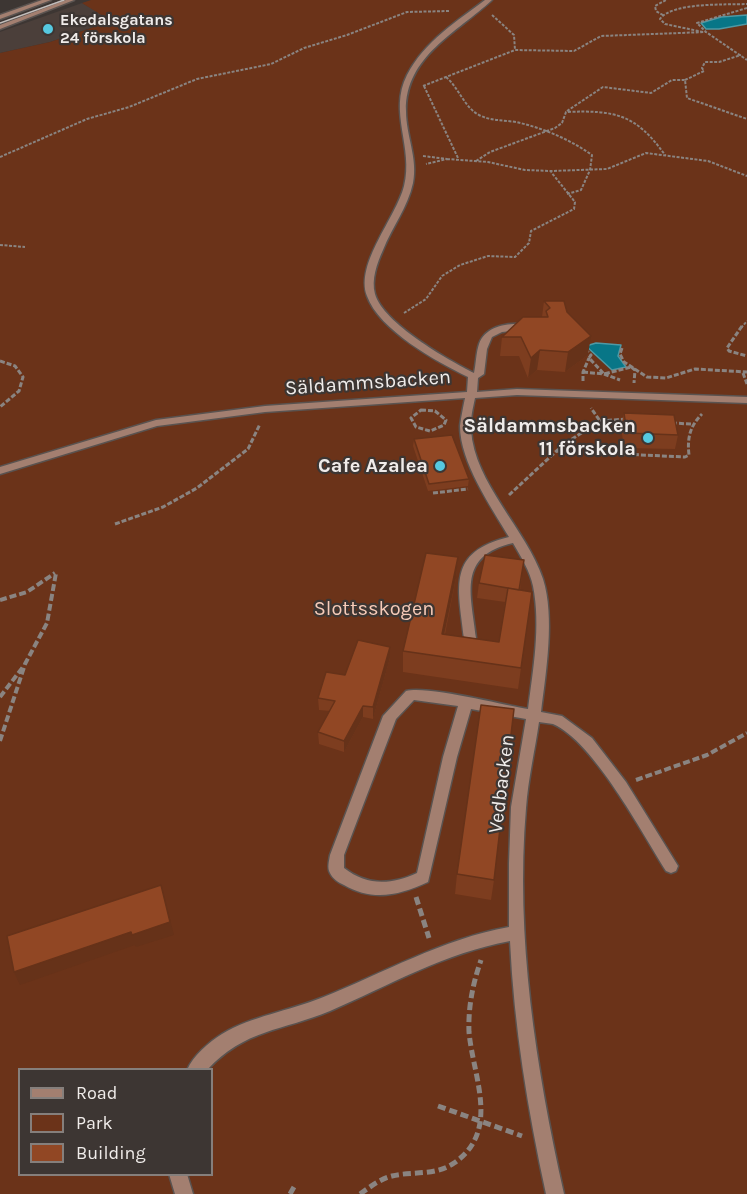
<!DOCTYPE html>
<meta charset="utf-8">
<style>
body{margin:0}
#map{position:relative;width:747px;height:1194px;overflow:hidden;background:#3d3633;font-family:Karla,sans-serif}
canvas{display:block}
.legend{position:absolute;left:18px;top:1068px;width:195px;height:108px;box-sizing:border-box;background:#3d3633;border:2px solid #857f7c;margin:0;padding:8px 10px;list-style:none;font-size:18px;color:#f0ecea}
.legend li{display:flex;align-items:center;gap:12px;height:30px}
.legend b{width:30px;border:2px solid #857f7c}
</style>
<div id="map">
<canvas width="747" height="1194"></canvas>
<ul class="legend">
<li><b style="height:8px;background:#a37f70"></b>Road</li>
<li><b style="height:16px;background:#6b3319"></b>Park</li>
<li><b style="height:16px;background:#914724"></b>Building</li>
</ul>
</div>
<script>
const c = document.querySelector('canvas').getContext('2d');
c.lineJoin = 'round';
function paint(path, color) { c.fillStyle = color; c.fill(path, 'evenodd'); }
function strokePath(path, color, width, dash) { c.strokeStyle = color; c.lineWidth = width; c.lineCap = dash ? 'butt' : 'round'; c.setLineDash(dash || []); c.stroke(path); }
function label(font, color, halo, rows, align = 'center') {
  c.font = font + ' Karla,sans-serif'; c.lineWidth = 4.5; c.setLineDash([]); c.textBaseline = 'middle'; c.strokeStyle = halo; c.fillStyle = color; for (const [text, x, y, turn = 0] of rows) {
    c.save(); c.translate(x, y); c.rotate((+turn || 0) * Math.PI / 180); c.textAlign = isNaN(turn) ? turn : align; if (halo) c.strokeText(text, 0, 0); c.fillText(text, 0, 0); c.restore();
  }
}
paint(new Path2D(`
 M82,3L103,15L94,27L50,42L0,53V32Z`), '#4b3f3a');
paint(new Path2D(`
 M91,0H747V1194H0V53L50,42L94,27L103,16L82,3ZM20,1070H212V1174H20Z`), '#6b3319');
const water = new Path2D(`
 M747,15V24L719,29H706L701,23L721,17Z
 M596,343L621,345L618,356L626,367L612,370L586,346Z`);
paint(water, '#087687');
strokePath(water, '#4e99a5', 1.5);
const service = new Path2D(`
 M485,0H492C458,32 405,56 406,111C406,136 418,158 413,183C408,207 392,227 383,250C377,263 371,280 375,294C383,323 448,360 474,373C476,364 476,353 479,344C486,324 512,322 530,325V329L502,332L492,337L487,349L484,374L478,378L477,392L517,389L747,397V403L517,395L475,398C473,408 470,419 471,430C474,483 527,530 543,579C555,617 546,672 541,712L562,716L592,738L626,782L678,866L676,871L671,873L666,871C642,833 593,741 553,724C549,723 543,723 539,722C535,750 528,779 526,808C515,937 536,1068 564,1194H546C528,1111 514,1027 510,941C445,953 390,985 330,1011C282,1031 245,1029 207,1070H187C193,1056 209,1042 222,1034C252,1016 289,1011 321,998C384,973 442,939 509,927V863L511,807L526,719L471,709L457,757L428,882C400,895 373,902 344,885C339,883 332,878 330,873C327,868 329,861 330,855L383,716L406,691C426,685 504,705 528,709C533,670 541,626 533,586C530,571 521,557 513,543C457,556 471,593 476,638L474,641H466L464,638C458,586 447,552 509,537C491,507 460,462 460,426C461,417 463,408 465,398L265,412L157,426L0,474V467L156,420L265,406L467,392L468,377C437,362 379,330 367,296C355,263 396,218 404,186C414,148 388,112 407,75C424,42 457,21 485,0ZM414,700L458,706L443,757L417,873C391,885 367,886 344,868V855L396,719Z
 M169,1174H187L193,1194H175Z`);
const tertiary = new Path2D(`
 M42,0H51L0,19V15Z
 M66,0H74L0,29V25Z`);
strokePath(service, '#5a5350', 3);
strokePath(tertiary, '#5a5350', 3);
strokePath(new Path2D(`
 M747,8L697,23L706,32L747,60
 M492,15L514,35L515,50
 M663,15L656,11L655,6L666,0
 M703,32L665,24L660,19C672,2 726,5 747,4
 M446,77C459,88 464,107 479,115C491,121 503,120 516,122C543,128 569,139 592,155L590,170L581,190L567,194
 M685,80L704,71L702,68L705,62H719L741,55
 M423,86L515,50L574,51L601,36L706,32
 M424,86L458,158
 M567,111L603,87L651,93L672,80H685L687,98L747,119
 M423,156L447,159L426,164
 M0,157L87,119L129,107L197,79L271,64L304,48L347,35L407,12L449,11
 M447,159L488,162L525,170L551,171L607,169L646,153L708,161L747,176
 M476,161L490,152L555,128L562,123L566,112C615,110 636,114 665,155
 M0,245L25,247
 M404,313L426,299L442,276L460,265L488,256L515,257L529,243L531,231L574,209L575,202L551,172
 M741,328L747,321`), '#8a8481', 2, [3, 1.5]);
strokePath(new Path2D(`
 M742,326L727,348L729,351L747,356
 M622,348L620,354L624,362L647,377L666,378L695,369L747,372
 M585,349L591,355L589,358L604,374L631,367L635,370L634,383
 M0,361L15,366L23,377L19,391L0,407
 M583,372L604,374L620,380
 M743,373L747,384
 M583,381V372L589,358
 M421,410L435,411L446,420L444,425L430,431L416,427L411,418Z
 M600,421L626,419
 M672,423L691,424
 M557,451L685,457L689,455C687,438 690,426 702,414
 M433,493L468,489
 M509,495L563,445L600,421L591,408
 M115,524L163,507L197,488L248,449L260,424`), '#8a8481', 3, [5, 2]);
strokePath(new Path2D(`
 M0,600L27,592L55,573
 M0,697L23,667
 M0,741L25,664L47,623L56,573
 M636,780L707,755L747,733`), '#8a8481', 4, [7, 3]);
strokePath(new Path2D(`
 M416,897L429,938
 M438,1106L522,1136
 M290,1194L294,1187
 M360,1194C370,1187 380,1179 392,1176C412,1171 436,1176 454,1163C501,1131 473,1077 469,1032C468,1007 473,983 481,960`), '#8a8481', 5, [8, 4]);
paint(service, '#a37f70');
paint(tertiary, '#a37f70');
strokePath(new Path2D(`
 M0,23L64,0`), '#c2bdbb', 1.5);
paint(new Path2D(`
 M544,301L567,312L588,355L565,372L537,370L528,378L519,356H500L502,337L542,317Z
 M624,413L678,435L675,449L624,448L621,427Z
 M414,439L469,479L468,486L428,491L413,446Z
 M458,557L456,578L445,634L499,642L505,602L477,598L479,583L522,575L520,590L532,592L518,689L403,672V651Z
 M390,647V658L373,719L363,717L344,752L319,744L318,732L330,711L319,710L318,698L345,675Z
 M457,874L494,880L491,900L455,894Z`), '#7d3d1f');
paint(new Path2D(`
 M591,336L588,355L565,372L568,352Z
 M540,350L537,370L528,378L531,358Z
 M458,557L456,578L440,654L442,634Z
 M390,647V658L373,719V707Z
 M363,706V717L344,752V741Z
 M161,885L174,935L136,947L135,945L20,985L14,972Z`), '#663219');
const building = new Path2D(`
 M544,301H564L567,312L591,336L568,352L540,350L531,358L521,337H502L523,317H548L546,311L550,308Z
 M624,413L674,415L678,435L627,433Z
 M452,435L469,479L429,484L414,439Z
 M426,553L458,557L442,634L499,642L508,588L532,592L521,668L403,651Z
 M485,555L524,560L519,590L479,583Z
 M358,640L390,647L373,707L363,706L344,741L318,732L335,701L318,698L326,672L345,675Z
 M481,705L514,709L494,880L457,874Z
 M161,885L170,922L132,935L131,932L14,972L7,936Z`);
paint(building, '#914724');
strokePath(building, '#663219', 1.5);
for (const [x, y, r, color] of [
 [48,29,6,"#56c9e0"],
 [648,438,6,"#56c9e0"],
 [440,466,6,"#56c9e0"]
]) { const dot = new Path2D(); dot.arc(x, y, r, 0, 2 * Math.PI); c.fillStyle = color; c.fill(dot); strokePath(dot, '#3d3633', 2); }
label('bold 16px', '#f0ecea', '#3d3633', [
 ["Ekedalsgatans",60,20],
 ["24 förskola",60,38]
], 'left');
label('20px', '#f0ecea', '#3d3633', [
 ["Säldammsbacken",368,383,-4],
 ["Vedbacken",502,784,-83]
]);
label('bold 20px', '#f0ecea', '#3d3633', [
 ["Säldammsbacken",636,426],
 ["11 förskola",636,449],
 ["Cafe Azalea",428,466]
], 'right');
label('20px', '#f7cbb8', '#3d3633', [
 ["Slottsskogen",374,609]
]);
</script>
